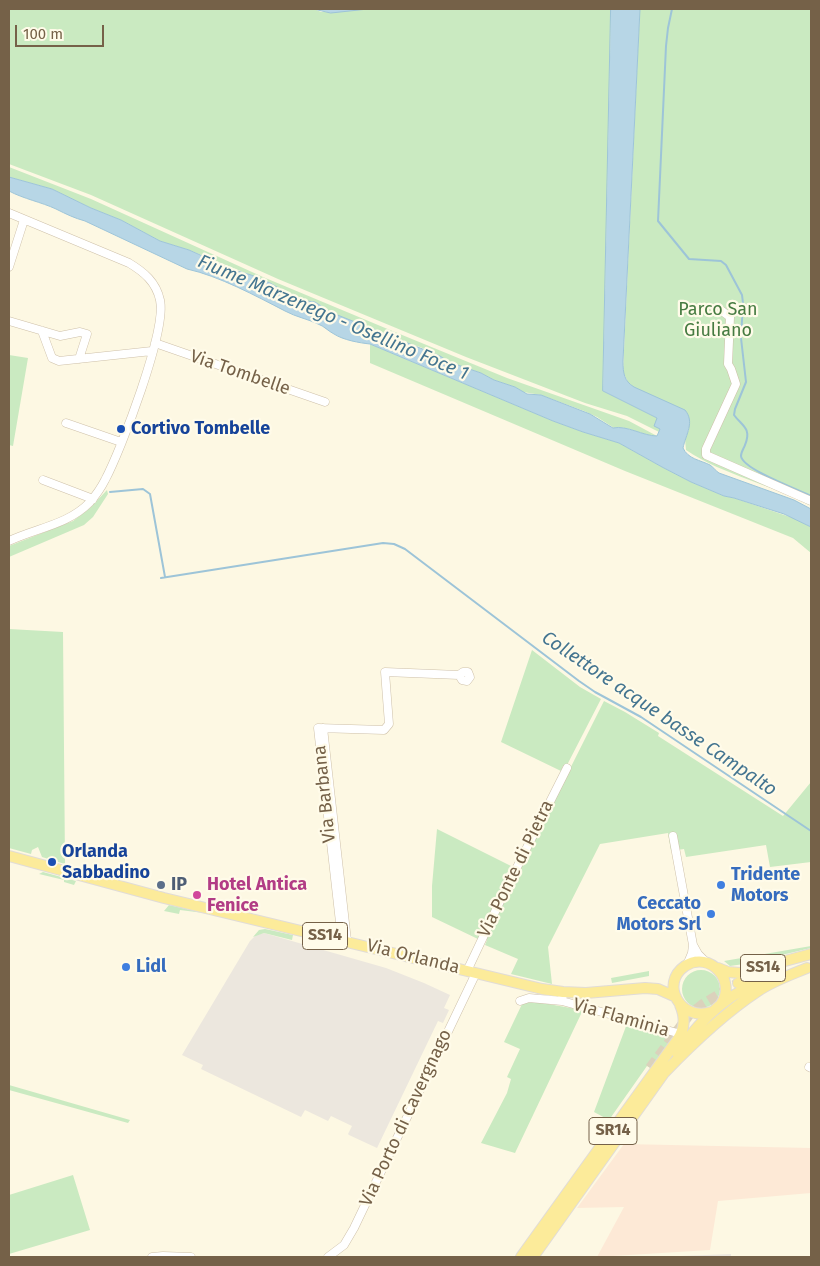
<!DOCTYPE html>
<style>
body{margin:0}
#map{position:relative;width:820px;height:1266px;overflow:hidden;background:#fdf8e3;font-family:"Fira Sans",sans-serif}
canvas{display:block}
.frame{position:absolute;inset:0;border:10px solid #756148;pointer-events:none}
.scale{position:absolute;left:15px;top:25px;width:89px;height:22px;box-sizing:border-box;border:2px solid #756148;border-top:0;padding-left:6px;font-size:15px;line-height:18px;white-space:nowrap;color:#756148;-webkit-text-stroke:4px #fffbe9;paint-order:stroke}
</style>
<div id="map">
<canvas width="820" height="1266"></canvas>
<div class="frame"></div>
<div class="scale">100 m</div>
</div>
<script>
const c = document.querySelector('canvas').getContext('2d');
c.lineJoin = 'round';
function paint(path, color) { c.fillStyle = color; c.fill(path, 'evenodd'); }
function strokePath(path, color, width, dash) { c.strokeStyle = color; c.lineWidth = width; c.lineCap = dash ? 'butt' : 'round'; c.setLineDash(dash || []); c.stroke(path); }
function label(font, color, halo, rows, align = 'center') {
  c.font = font + ' "Fira Sans",sans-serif'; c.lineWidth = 4.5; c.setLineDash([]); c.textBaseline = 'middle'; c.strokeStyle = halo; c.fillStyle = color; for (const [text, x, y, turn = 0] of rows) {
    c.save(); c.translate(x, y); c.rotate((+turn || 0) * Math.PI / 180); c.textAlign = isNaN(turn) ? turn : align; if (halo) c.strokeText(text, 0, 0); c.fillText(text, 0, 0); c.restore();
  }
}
paint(new Path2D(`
 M624,1144L811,1148V1193L718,1201L710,1250L597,1257L624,1207L577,1208Z`), '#fde9d6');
paint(new Path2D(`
 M264,933L386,968L424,983L450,995L444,1008L449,1010L443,1023L438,1021L377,1148L349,1135L348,1134L352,1126L331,1116L328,1121L305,1110L301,1117L201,1069L203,1065L182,1055L250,941L256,935Z
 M731,1254V1257H655Z`), '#ece7de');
paint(new Path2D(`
 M9,9H314L321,12L368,9H611L603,391L657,418L660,429L659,432L627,416L585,403L466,357L278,279L91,195L9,164Z
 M640,9H811V506C771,484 725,476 686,450L685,439L689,429L629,384L623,372Z
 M9,167L91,199L263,277L390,330L507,378L629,421L657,436C643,436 627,425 614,428L597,417L584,411L541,395L523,392L515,387L494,380L481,373L449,362L440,356L420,347L398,340L384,333L333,314L315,302L299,300L270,283L189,250L160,241L121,220L91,208L52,189L9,177Z
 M370,344L553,421L583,432L619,443L662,467L691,482L724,496L734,498L793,518L811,527V553L793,538L625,471L370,363Z
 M9,355L28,358L13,446L9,445Z
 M107,490L108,494L93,517L84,525L9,557V546L73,521L90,508Z
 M9,629L63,632L65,864L42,857L38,847L32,850L31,854L9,848Z
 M532,650L580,687L601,699L566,767L563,766L561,771L501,742Z
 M604,701L625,712L659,733L658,736L783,816L811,782V862L770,867L766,845L686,857L684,849L671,851L668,833L600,844L548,947L552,984L511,974L518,959L485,945L487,940L485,938Z
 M437,829L513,867L478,939L432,917V886Z
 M43,872L76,881L74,885L64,882V880L39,874Z
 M169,905L204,913L180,910L179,914L164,911Z
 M265,929L293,935L292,940L264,933L253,937L259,930Z
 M811,946V948L744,964L730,966L724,961Z
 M682 989a19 19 0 1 1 38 0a19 19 0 1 1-38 0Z
 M649,971V976L612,983L611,978Z
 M523,1002H537L582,1010L581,1014L515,1153L481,1143L507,1093L511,1079L507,1077L520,1049L504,1042Z
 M628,1021L675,1036L653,1069L647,1066L609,1120L594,1112Z
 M9,1085L130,1120L128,1123L9,1090Z
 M73,1175L90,1230L9,1254V1195Z`), '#caeac1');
const water = new Path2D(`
 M314,9H368L331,13Z
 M611,9H640L623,361C623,373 624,381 634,387L685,410C695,422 686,434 683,448C688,459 700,460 710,465C713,467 716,471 719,473L794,500L811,509V527L784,514L734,498L724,496L691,482L662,467L619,443L583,432L553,421L370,344C360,343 343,340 334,334C328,331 324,326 318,324C308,319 296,317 285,311C256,296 219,276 187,269L85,221C74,218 66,214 56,209C41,202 24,199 9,191V177L52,189L91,208L121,220L160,241L189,250L234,270L251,275L270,283L299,300L315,302L330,312L440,356L449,362L481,373L494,380L515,387L527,394L541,395L590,414L613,428C627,425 643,436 657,436L660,429L654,426L657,418L603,391Z`);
paint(water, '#b7d6e6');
strokePath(water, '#9dc4d8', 1);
strokePath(new Path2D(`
 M672,9L668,28L666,46L658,221L689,259L721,261L726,265L742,295L743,303L741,338L746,382L735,409L734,415C742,426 752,428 745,445C744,448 741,452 741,456C742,469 799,490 811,496
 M110,492L143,489L150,494L165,577
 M161,578L383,543L394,544L405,549L579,681L595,692L641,717L811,831`), '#9dc4d8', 2);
strokePath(new Path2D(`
 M650,1068L689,1015L703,1004L738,983`), '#dbd2bc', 10, [10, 5]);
const minor = new Path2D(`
 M9,213L129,263C144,272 156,282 160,300C167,330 121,450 105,480C101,488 96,495 90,502C68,525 36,528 9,541
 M9,267L24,220
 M722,311L730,317L728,364L731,369L736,384L706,449V455L811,501
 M9,321L60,336L80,332L87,334L79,359
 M42,331L52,358L59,361L152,351
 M155,343L325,402
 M66,423L121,442
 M43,480L93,499
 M323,728L347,941
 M673,836L693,945
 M342,940L318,728L384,730L389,724L385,672L459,675L462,680L467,681L470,677L468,672H463L459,675
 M687,965L692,953L693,945L698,954L707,963
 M467,971L503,895L567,768
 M563,992L562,1001L681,1034
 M520,1001L529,998L562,1001
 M809,1067L811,1068
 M152,1257L163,1256L191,1257
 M328,1257L344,1245L354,1228L476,973`);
const major = new Path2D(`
 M9,856L164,898L542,989L563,992L586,993L645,988L658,989L676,997
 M718,968L728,972L740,973L811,954
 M738,983L755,976
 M711,1012C681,1022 659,984 685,966C710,950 737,981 721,1004
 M677,1053C703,1016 731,990 775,976
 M521,1257L678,1039C685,1028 685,1016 680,1005
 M533,1257L664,1073C691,1045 726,1012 758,991C773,981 790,975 807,968`);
strokePath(minor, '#cec0a9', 9);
strokePath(major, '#e1dcd7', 12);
strokePath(minor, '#fff', 8);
strokePath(major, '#fceb9a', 10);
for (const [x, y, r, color] of [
 [121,429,5,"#1a4fb4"],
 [52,862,5,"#1a4fb4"],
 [161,885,5,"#5c6f8a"],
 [721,885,5,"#3f7fe0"],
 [197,895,5,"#d1479c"],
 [711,914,5,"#3f7fe0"],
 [126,967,5,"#3f7fe0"]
]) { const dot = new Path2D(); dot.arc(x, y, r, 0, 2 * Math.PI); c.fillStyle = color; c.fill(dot); strokePath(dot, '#fffbe9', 2); }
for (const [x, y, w] of [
 [325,936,45],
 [763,968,45],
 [613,1131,48]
]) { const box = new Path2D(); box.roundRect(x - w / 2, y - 13.5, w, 27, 4); c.fillStyle = '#fffbe9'; c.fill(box); strokePath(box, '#756148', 1); }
label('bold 16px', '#756148', null, [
 ["SS14",325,936],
 ["SS14",763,968],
 ["SR14",613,1131]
]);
label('18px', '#467b41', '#fffbe9', [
 ["Parco San",718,310],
 ["Giuliano",718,331]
]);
label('18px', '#756148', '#fffbe9', [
 ["Via Tombelle",240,373,19],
 ["Via Barbana",325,794,-96],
 ["Via Ponte di Pietra",516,869,-64],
 ["Via Orlanda",413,957,14],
 ["Via Flaminia",621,1018,16],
 ["Via Porto di Cavergnago",406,1118,-65]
]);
label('bold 18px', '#164399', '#fffbe9', [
 ["Cortivo Tombelle",131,429],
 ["Orlanda",62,852],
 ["Sabbadino",62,873]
], 'left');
label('bold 18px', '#366cbe', '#fffbe9', [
 ["Tridente",731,875],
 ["Motors",731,896],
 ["Ceccato",701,904,"right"],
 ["Motors Srl",701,925,"right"],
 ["Lidl",136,967]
], 'left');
label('bold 18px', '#4e5e75', '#fffbe9', [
 ["IP",171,885]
], 'left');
label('bold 18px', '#b23c85', '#fffbe9', [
 ["Hotel Antica",207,885],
 ["Fenice",207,906]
], 'left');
label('italic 19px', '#447590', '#fffbe9', [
 ["Fiume Marzenego - Osellino Foce 1",333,318,23],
 ["Collettore acque basse Campalto",659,714,34]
]);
</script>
